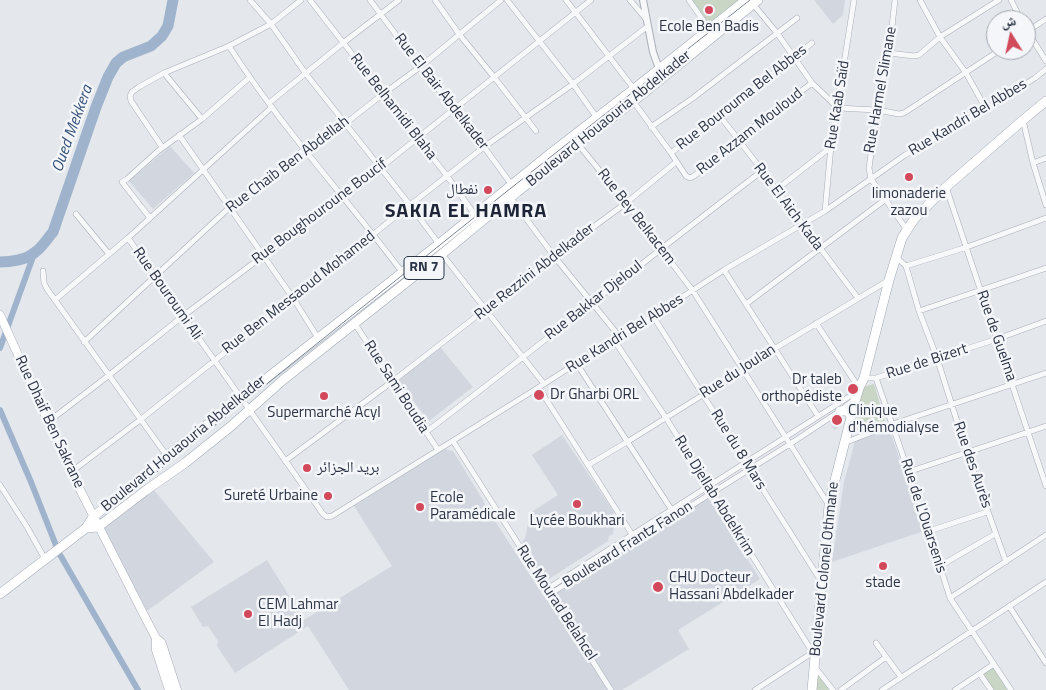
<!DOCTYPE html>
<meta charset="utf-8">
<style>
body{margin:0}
#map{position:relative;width:1046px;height:690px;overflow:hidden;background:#e4e7ec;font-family:"Titillium Web","Noto Naskh Arabic",sans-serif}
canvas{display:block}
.north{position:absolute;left:986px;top:10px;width:50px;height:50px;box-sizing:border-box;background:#f4f6f9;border:1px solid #a4a8b1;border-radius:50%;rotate:350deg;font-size:14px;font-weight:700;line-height:20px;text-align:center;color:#2b3445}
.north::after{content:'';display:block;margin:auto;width:18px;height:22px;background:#d1495b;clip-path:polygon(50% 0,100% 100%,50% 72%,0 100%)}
</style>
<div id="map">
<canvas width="1046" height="690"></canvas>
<div class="north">ش</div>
</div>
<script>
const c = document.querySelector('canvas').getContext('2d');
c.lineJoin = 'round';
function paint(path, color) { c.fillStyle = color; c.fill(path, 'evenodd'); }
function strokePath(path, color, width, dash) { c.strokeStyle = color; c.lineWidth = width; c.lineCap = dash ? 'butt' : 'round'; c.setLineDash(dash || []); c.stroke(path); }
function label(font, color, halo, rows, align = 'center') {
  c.font = font + ' "Titillium Web","Noto Naskh Arabic",sans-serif'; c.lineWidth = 5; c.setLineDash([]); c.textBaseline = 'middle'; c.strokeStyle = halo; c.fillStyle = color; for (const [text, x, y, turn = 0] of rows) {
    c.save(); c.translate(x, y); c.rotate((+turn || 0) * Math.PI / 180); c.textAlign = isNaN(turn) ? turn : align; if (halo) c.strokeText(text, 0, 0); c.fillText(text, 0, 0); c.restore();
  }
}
paint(new Path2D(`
 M814,0H845L843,15L833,24Z
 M170,146L194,173L153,209L129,181Z
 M440,347L473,387L429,421L397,380Z
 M842,412L844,415L842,425L834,430L829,421Z
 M889,428L924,531L832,562L844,482L855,441Z
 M562,435L614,512L611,521L614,524L613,534L609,536L608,541L549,579L543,577L522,541L525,539L530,513L558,495L532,455Z
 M444,449L453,451L483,500L486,507L546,600L708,498L760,579L678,630L689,649L622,690H349L308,626L235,673L217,646L218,641L208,626L203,627L191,607L267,560L304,620L392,566L354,506Z
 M154,490L214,562L147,611L104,528Z`), '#d2d6de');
paint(new Path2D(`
 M692,0H741L709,25Z
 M874,384L885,421L854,432L863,387Z
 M994,666L1009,690H993L982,674Z
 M818,673L829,690H816Z`), '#c9d6c5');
strokePath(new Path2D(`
 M0,348L34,254
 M0,410L31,482L59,553L138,690`), '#9fb4cc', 6);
strokePath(new Path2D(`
 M0,262C10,262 26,260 34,253C42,248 47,239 53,232L96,107L108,77L116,63L123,57L151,46L162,36L168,26L173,0`), '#9fb4cc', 11);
const minor = new Path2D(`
 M250,0L271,24L306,74L410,205L439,244
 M310,0L447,176L475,215
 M370,0L420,67L454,108L484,147L517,192
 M435,0L459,34L494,77L536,131
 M507,0L573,84L597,118
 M566,0L634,89
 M630,0L646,19
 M689,0L709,29
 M895,0L889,53L877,110L869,168L871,179L907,230
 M920,0L940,37L966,73L986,109
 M1011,0L1021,20
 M753,4L777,33L812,83L838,108L877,110L899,114L904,113L1000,50
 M1026,29L1046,61
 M1026,32L1046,19
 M229,46C280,126 345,196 402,272
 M889,53L914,56L919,55L940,37L999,0
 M164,73L202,119
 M633,101L671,153L686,176L690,178L694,176L738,139L812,83
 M269,103L343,43L399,0
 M719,115C767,175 811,237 858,298
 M1023,120L1033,163L1046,205
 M651,127L693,98L797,18
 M179,135L293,298L318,338
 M578,144L626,203L693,291L828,504
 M162,147L131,101L130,96L132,92L139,87L164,73L229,46L271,24L301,0
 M671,153L812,43
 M1033,163L1046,158
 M946,187L1046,486
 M776,190L831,147
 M510,197L554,256L619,336
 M825,211L831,146L854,0
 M76,214L109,254
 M150,218L122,182L127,179L158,151L202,119L249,78
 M128,238L323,514L327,517L332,516L544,384L619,336L653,316L724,270L825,211L905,155L986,109L1035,78L1046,69
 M442,254L544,384
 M896,257L906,266L919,311L937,358L967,453L1006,562
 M906,266L967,247L1046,218
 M724,270L818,416
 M43,271L44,283L47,289L167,456
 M55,300L128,238L272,107
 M746,304L886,199
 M919,311L1046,268
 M653,316L821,581
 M816,323L859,388
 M355,324L438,450
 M614,340L666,418L813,653
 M84,342L230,207L305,149L346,123L383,94L420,67L501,0
 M577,364L671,509
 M864,378H876L997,339L1046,321
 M876,378L929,531L950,598L1011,690
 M539,388L633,536
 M48,422L108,376L183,316L380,168L591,0
 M426,432C539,346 649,257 762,171
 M453,441L611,690
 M844,443L893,424L1046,373
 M285,461L393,381L554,256L626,203L676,162
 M588,465L627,442L743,370L774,349L889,280
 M71,472L140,420L410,205L484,147L573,84L648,26
 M908,472L1046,426
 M0,485L27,527L45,559
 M929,531L987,512
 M940,566L995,534
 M547,589L858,391
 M550,594L790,444L840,411L855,399
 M950,598L1046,535
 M1009,606L1046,663
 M876,643L901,677
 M815,667L833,690
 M980,674L991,690
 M755,690L815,651
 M841,690L886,657
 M882,690L1046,582
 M955,690L994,664`);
const tertiary = new Path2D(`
 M643,0L653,52L659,69L661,71`);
const secondary = new Path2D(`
 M0,315L71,472L146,619L156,638L161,642L163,647L177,690
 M156,638V650L169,690`);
const primary = new Path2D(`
 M840,411H848L851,416
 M86,528L98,527L145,491L185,463L230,427L283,380L442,254L517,192L650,88L758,0
 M0,594L86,528L93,517L167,456L439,244L551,153L634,89L746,0
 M812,690L829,506L832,492L856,398L859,388L864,378L889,280L902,238L907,230L915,218L946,187L1023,120L1046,101`);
strokePath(minor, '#a9aeb7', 6);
strokePath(tertiary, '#a9aeb7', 8);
strokePath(secondary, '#a9aeb7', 9);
strokePath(primary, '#a3abb8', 10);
strokePath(minor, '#f7f8fa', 5);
strokePath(tertiary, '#f7f8fa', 6);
strokePath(secondary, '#fff', 8);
strokePath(primary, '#fff', 9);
strokePath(new Path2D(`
 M117,504L506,192L750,0`), '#7d8696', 1);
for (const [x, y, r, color] of [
 [709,10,5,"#d1495b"],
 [909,177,5,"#d1495b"],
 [488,190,5,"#d1495b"],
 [853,389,6,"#d1495b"],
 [539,395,6,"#d1495b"],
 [324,396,5,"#d1495b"],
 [837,420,6,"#d1495b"],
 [307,468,5,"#d1495b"],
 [328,496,5,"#d1495b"],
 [577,504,5,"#d1495b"],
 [420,507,5,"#d1495b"],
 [883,566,5,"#d1495b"],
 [658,587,6,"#d1495b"],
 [248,614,5,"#d1495b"]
]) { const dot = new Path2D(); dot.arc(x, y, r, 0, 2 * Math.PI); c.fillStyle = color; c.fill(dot); strokePath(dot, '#f4f6f9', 2); }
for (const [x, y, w] of [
 [424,268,40]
]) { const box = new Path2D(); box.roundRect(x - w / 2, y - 11.5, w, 23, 4); c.fillStyle = '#f4f6f9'; c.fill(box); strokePath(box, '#2b3445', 1); }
label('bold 14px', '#2b3445', null, [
 ["RN 7",424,268]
]);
label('15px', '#2b3445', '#f4f6f9', [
 ["Ecole Ben Badis",709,27,"center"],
 ["نفطال",478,190,"right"],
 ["limonaderie",909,194,"center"],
 ["zazou",909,211,"center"],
 ["Dr taleb",842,380,"right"],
 ["orthopédiste",842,397,"right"],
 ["Dr Gharbi ORL",550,395],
 ["Clinique",848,411],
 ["d'hémodialyse",848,428],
 ["Supermarché Acyl",324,413,"center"],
 ["بريد الجزائر",317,468],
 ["Sureté Urbaine",318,496,"right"],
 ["Ecole",430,498],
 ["Paramédicale",430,515],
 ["Lycée Boukhari",577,521,"center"],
 ["CHU Docteur",669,578],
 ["Hassani Abdelkader",669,595],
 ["stade",883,583,"center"],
 ["CEM Lahmar",258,605],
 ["El Hadj",258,622]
], 'left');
label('15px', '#2b3445', '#f4f6f9', [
 ["Rue Harmel Slimane",881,90,-80],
 ["Rue El Bair Abdelkader",441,92,52],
 ["Rue Bourouma Bel Abbes",742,98,-38],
 ["Rue Kaab Saïd",838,105,-81],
 ["Rue Belhamidi Blaha",393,107,52],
 ["Rue Kandri Bel Abbes",968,118,-31],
 ["Boulevard Houaouria Abdelkader",609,119,-39],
 ["Rue Azzam Mouloud",750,132,-38],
 ["Rue Chaib Ben Abdellah",288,165,-37],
 ["Rue El Aich Kada",788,207,53],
 ["Rue Boughouroune Boucif",320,212,-37],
 ["Rue Bey Belkacem",636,217,52],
 ["Rue Rezzini Abdelkader",535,272,-38],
 ["Rue Ben Messaoud Mohamed",299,293,-38],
 ["Rue Bouroumi Ali",167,294,55],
 ["Rue Bakkar Djeloul",594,301,-38],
 ["Rue Kandri Bel Abbes",625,334,-32],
 ["Rue de Guelma",996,336,71],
 ["Rue de Bizert",927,362,-18],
 ["Rue du Joulan",738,372,-33],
 ["Rue Sami Boudia",396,387,57],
 ["Rue Dhaif Ben Sakrane",49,422,65],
 ["Boulevard Houaouria Abdelkader",184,444,-39],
 ["Rue du 8 Mars",738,450,58],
 ["Rue des Aurès",972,465,71],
 ["Rue Djellab Abdelkrim",714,496,58],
 ["Rue de L'Ouarsenis",923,516,72],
 ["Boulevard Frantz Fanon",628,545,-32],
 ["Boulevard Colonel Othmane",825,569,-84],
 ["Rue Mourad Belahcel",556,603,57]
]);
label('italic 16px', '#34527a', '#f4f6f9', [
 ["Oued Mekkera",73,129,-70]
]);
c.letterSpacing = '1px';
label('bold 20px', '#1d2536', '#f4f6f9', [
 ["SAKIA EL HAMRA",466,212]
]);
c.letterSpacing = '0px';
</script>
